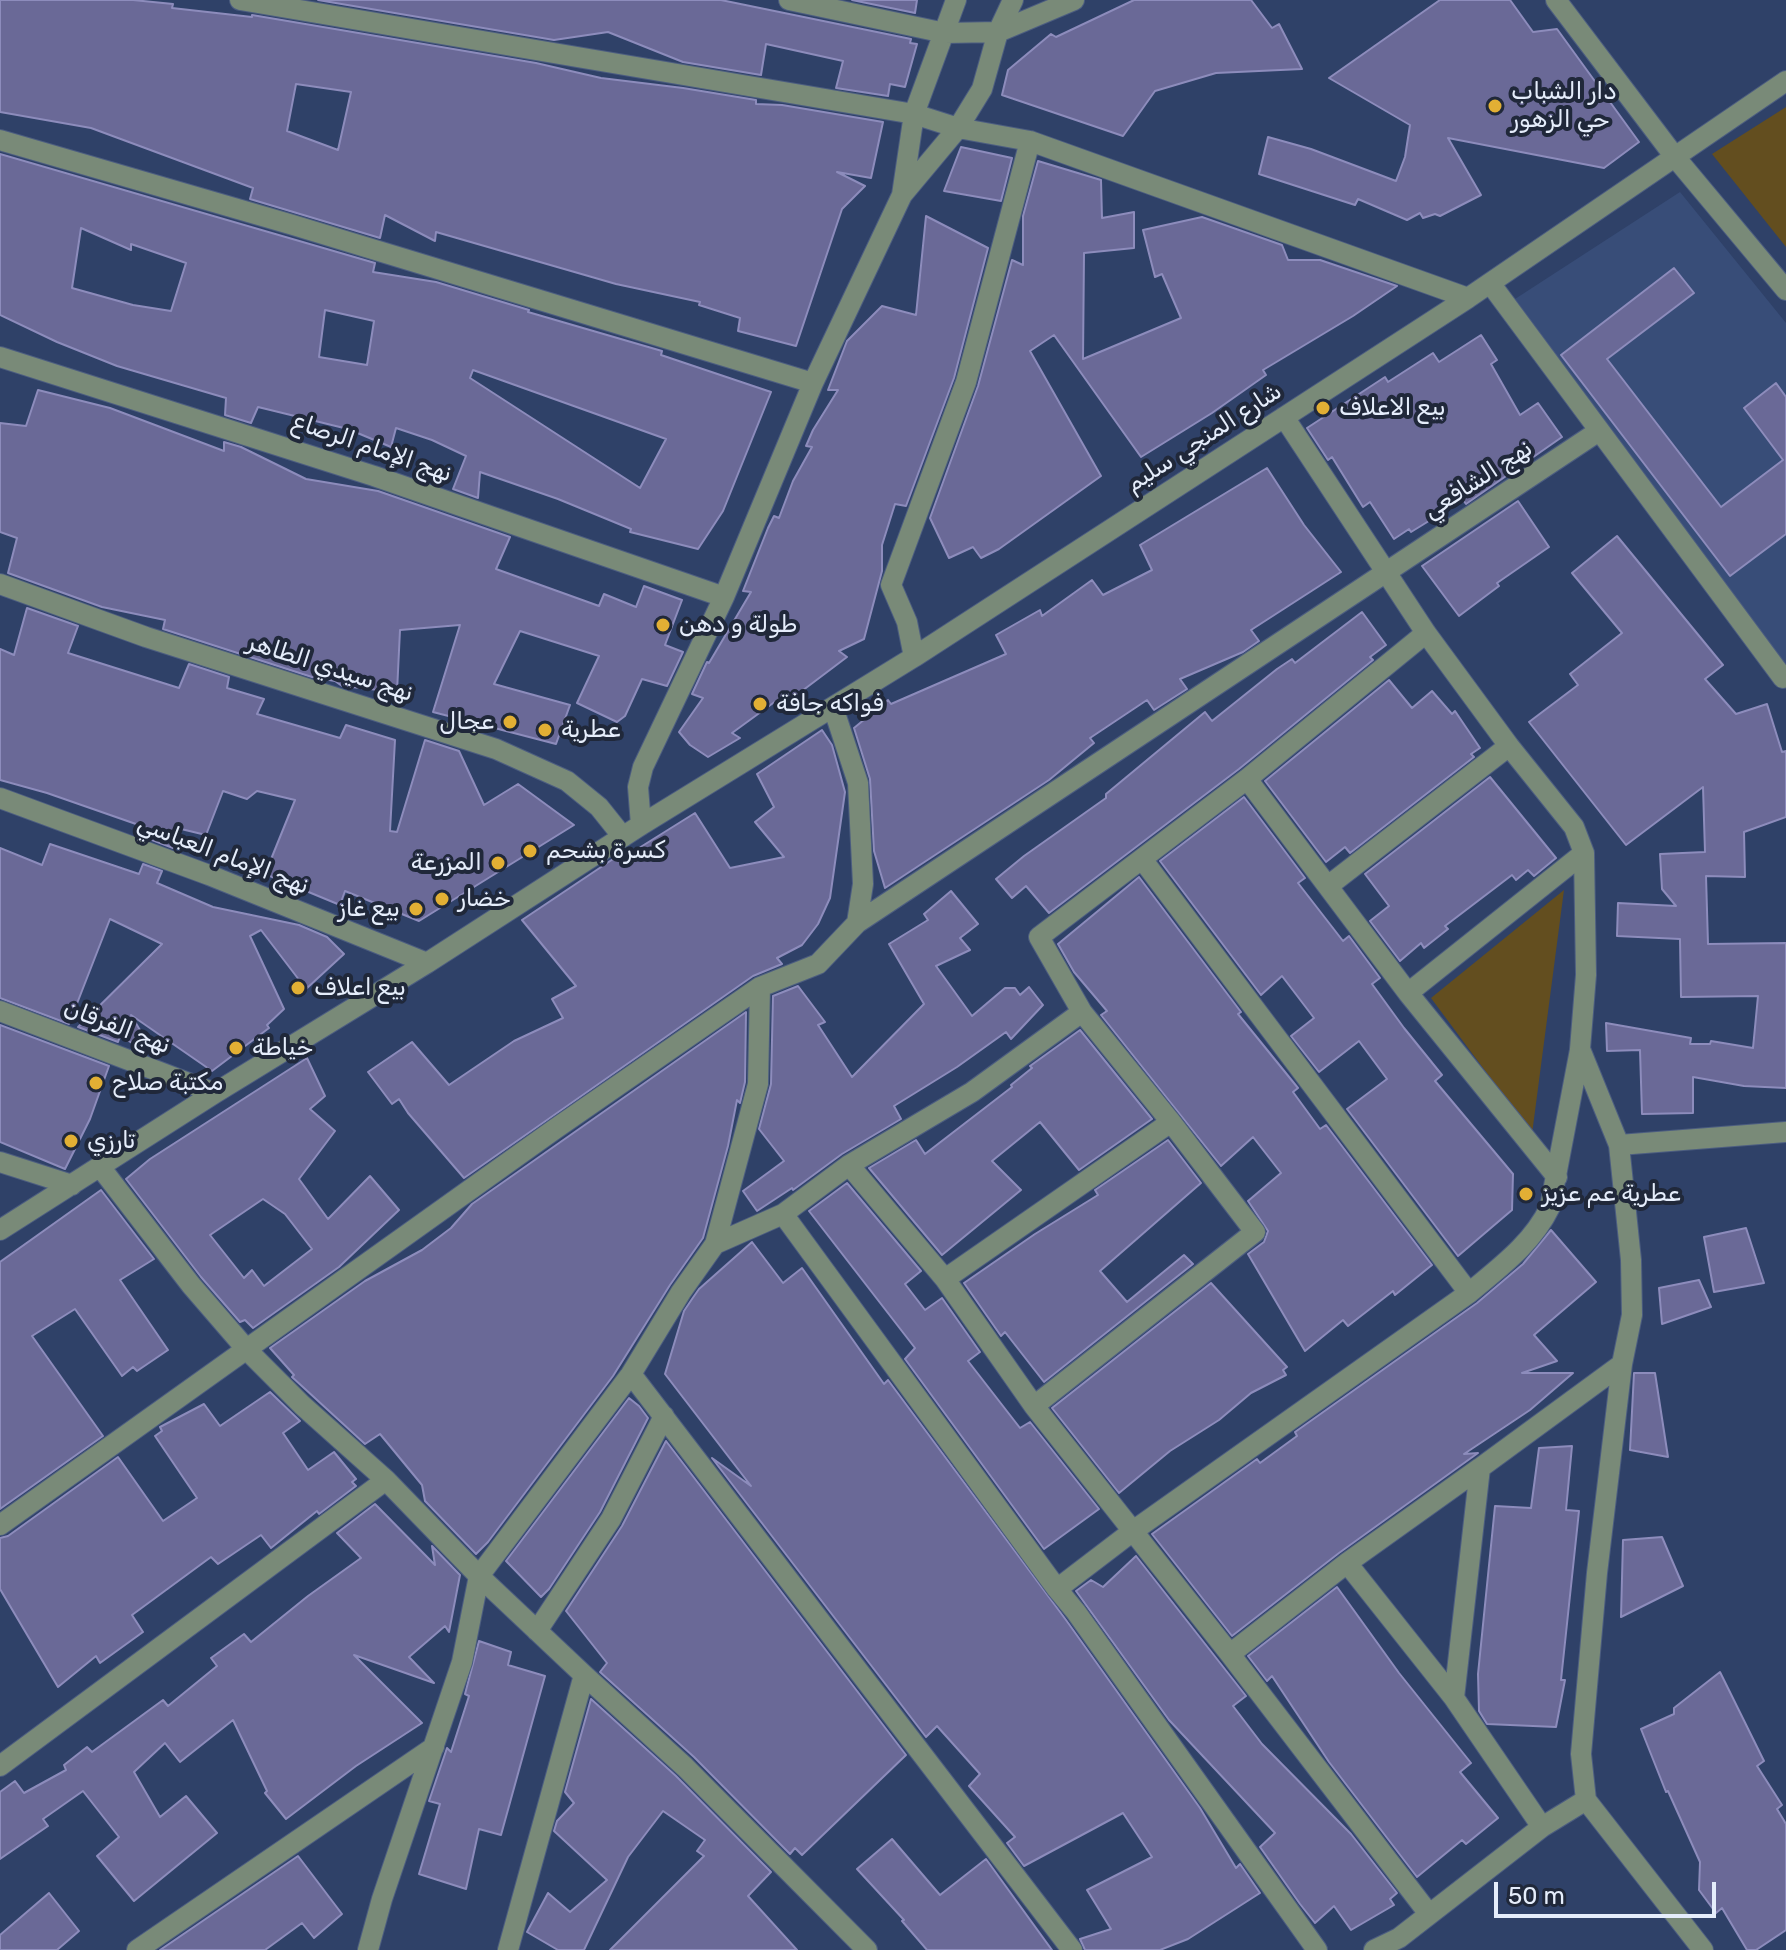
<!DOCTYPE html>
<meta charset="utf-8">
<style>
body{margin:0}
#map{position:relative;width:1786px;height:1950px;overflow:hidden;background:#2f4168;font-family:Rubik,sans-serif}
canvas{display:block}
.scale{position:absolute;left:1494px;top:1882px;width:222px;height:36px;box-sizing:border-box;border:4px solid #e5edfb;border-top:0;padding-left:10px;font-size:24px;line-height:28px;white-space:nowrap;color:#e5edfb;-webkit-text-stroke:6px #20283a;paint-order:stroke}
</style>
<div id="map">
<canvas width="1786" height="1950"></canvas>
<div class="scale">50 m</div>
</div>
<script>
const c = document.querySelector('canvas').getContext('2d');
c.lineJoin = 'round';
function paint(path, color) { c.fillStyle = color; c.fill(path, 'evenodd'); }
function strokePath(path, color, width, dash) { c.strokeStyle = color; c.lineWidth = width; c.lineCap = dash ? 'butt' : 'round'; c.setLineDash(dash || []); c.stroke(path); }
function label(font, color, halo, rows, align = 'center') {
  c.font = font + ' Rubik,Vazirmatn,sans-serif'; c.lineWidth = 8; c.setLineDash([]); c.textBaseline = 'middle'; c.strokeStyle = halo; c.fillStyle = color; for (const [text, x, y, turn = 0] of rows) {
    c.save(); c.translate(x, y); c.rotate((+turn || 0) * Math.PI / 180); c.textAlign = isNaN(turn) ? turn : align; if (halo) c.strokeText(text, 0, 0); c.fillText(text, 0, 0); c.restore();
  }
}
paint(new Path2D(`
 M1680,192L1786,323V397L1776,384L1744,408L1783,460L1721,507L1607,359L1693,294L1674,269L1561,355L1730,576L1786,534V670L1515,299Z`), '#384d78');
paint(new Path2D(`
 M1786,107V247L1712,154Z
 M1564,890L1532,1134L1431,998Z`), '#634e1f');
const building = new Path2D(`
 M0,0H133L173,4L172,8L252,17V15L536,63L601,78L683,88L756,100V104L782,105L883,122L871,178L837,172L865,186L842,209L796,346L738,331L740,318L699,305L700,302L616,284L436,232L435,241L385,215L380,238L250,199L253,188L91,128L0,112ZM296,84L351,92L338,150L287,131Z
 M318,0H721L911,39L910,43L917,44L905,87L890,84L888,96L836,88L843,61L766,44L761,75L683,62L608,32L554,40Z
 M852,0H917L915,13Z
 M1134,0H1251L1272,28L1279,24L1302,69L1216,73L1155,91L1123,136L1002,95L1008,70L1051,34L1056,37Z
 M1440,0H1510L1533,32L1557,29L1639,142L1604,168L1448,138L1481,195L1440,216L1435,214L1423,218L1420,213L1407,220L1358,199L1355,205L1259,174L1268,137L1311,149L1396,181L1405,157L1410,125L1329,78Z
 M961,147L1012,158L1001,201L944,191Z
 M0,154L375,263L373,272L436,282L529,310L528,312L662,351L661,355L771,392L723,511L698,549L630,532L631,529L558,499L480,472L478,498L453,489L466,456L432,440L396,428L391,447L348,429L258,407L251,423L225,415L226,398L117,366L57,342L0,315ZM81,228L131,250V244L186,263L171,311L133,305L72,288ZM325,310L374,321L367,365L319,357ZM473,370L666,439L640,488L470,378Z
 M1038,161L1101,180L1102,218L1134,212V248L1084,253L1083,359L1181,318L1162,274L1155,277L1143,230L1202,217L1282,245L1288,260H1320L1397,286L1353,316L1263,370L1266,375L1212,413L1141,457L1054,335L1030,351L1101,476L999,549L981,558L973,547L949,558L930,518L978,386L1012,260L1023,265V216Z
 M926,216L988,248L954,378L906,506L895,504L882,545V571L864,639L839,651L847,657L790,700L780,698L732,733L740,738L708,757L690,745L679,732L703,698L692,694L707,662L709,663L751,592L743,591L768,528L774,516L779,518L793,481L812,447L806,446L813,430L838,390H828L847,341L882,306L916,315Z
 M1674,268L1694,293L1607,359L1721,507L1783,460L1744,408L1776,383L1786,397V534L1730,576L1561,355Z
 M1481,335L1497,360L1491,364L1520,415L1538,403L1562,437L1466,504L1463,500L1411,532L1409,529L1394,539L1370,502L1363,507L1332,457L1328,460L1307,428L1385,377L1388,382L1433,353L1439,362Z
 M38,390L110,408L224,451V442L241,447L306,479L378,491L510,537L496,569L599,606L604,594L636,607L644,586L682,600L665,645L683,652L667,686L642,679L625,716L617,722L577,703L599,656L520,631L494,684L570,705L556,744L433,712L460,625L400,630L397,692L342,686L335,681L312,677L163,629L165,620L102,607L8,573L17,538L0,532V423L26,426Z
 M1267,468L1304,525L1341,572L1251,630L1259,641L1243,652L1180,679L1187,689L1154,710L1147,700L1090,738L1094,743L1049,780L885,888L874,851L870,779L854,728L888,700L891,704L1006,654L996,635L1040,610L1042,616L1092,580L1103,595L1152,570L1140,545Z
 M1518,501L1549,547L1497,583L1499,586L1459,616L1422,566Z
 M1617,536L1723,665L1705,679L1736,714L1767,704L1782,752L1786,751V817L1744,832L1745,877L1706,876L1708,944L1786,943V1088L1744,1086L1693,1077V1113L1642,1114L1640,1050L1607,1051L1606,1023L1691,1038L1690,1044H1710L1711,1041L1753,1048L1758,996L1681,997L1680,939L1617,936L1618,903L1676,906L1662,889L1660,854L1705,852L1703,787L1626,845L1529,722L1578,685L1570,674L1622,633L1572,573Z
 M27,608L78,626L68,653L179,688L189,664L229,677L227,688L264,699L257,714L340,738L346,725L395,740L390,831L397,832L425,740L459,751L484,805L518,784L574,825L419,921L345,891L340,905L265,874L295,800L257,791L247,799L223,791L206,835L181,829L173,848L152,840L156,831L47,793L0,780V649L14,655Z
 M1362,612L1386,645L1370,657L1373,660L1239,769L1049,913L1026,886L1012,898L996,879L1024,856L1106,798V794L1205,712L1212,721L1277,669L1292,659L1295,663Z
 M1389,680L1412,708L1432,691L1452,714L1455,711L1480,748L1471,754L1474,757L1350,853L1345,847L1326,862L1265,781Z
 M822,730L832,745L845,792L830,898L818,924L802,945L777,958L782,964L753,976L464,1178L408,1113L399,1099L392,1104L368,1072L412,1042L449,1085L514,1041L563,1018L552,999L576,986L522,920L628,849L631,853L695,813L730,868L784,857L755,822L774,807L757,774Z
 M1490,777L1556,858L1534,876L1528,870L1516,880L1512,875L1445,926L1448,929L1424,948L1421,943L1400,961L1370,921L1389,906L1365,874Z
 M1244,797L1305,878L1298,883L1343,941L1349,936L1380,978L1372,984L1404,1028L1442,1075L1435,1081L1513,1174L1512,1210L1458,1256L1347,1109L1387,1079L1359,1041L1319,1072L1291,1036L1314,1018L1282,976L1261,995L1160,861Z
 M50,844L139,874L143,864L162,871L157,883L213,907L299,925L327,937L344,954L306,989L261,930L250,936L284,1009L267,1025L269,1028L212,1071L131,1015L156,1057L120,1036L118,1042L78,1027L162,944L110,919L69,1024L0,998V848L42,865Z
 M1139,877L1241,1012L1238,1014L1298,1088L1293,1092L1320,1129L1326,1125L1432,1265L1395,1295L1393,1291L1348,1326L1343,1320L1305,1351L1248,1254L1264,1242L1268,1231L1248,1201L1281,1173L1253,1137L1221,1166L1101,1015L1107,1011L1074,972L1058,944Z
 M951,891L978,924L960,938L970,950L936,966L972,1016L1005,988H1015L1020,995L1029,987L1043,1005L1011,1039L1006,1032L957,1067L894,1106L901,1119L842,1154L793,1190L792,1188L757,1211L743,1191L784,1161L759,1129L771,1084L773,996L798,986L825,1022L818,1025L852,1077L924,1004L889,944L928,920L924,914Z
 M746,1012L745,1082L740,1103L737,1100L728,1146L703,1238L670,1285L613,1376L488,1542L476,1554L425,1501L422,1485L380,1434L365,1444L292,1377L294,1375L270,1348L365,1281L422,1250L451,1228L472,1204Z
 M0,1025L109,1066L90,1119L65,1169L0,1142Z
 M1080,1030L1152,1119L1079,1170L1040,1122L992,1161L1021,1190L942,1255L869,1168L916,1140L925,1154L1012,1087L1011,1085L1032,1068L1030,1066Z
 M307,1058L325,1096L310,1109L335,1131L299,1179L328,1219L370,1176L399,1210L339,1267L253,1328L245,1320L240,1322L201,1277L126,1179L150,1159ZM263,1199L285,1214L312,1249L264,1286L252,1270L244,1278L210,1235Z
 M1168,1140L1201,1183L1100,1271L1127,1302L1184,1255L1193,1264L1044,1382L1005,1332L1001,1336L964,1283L1035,1234L1098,1195L1095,1190Z
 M847,1183L921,1271L905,1284L925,1310L942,1298L980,1352L968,1361L1020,1428L1030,1422L1099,1509L1044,1549L905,1359L915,1348L809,1211Z
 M101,1190L154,1259L120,1280L168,1350L137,1371L133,1367L122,1376L75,1309L32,1336L103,1436L0,1509V1262Z
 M1746,1228L1764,1283L1714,1292L1704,1237Z
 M1551,1230L1596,1282L1534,1335L1557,1361L1522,1373H1573L1530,1410L1464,1454L1478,1453L1339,1553L1232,1636L1152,1534L1257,1459L1260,1463L1297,1436L1295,1432L1477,1303L1523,1264Z
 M752,1242L783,1283L802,1268L884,1384L888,1380L1066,1620L1200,1808L1236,1868L1240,1864L1260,1893L1188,1939L1160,1950H1085L1080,1939L1111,1929L1087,1890L1152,1857L1123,1813L1024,1866L1007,1843L1015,1837L969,1786L980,1774L937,1726L926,1737L712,1458L751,1486L665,1374L684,1311L692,1299L699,1289Z
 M1699,1280L1711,1307L1662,1324L1659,1288Z
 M1211,1283L1287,1367L1283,1370L1286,1375L1251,1393L1219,1420L1170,1451L1119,1493L1052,1408Z
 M1634,1373H1655L1668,1457L1630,1450Z
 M270,1392L300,1421L283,1433L308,1470L334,1452L356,1479L352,1482L356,1486L319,1514L317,1511L271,1548L261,1535L218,1564L211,1557L132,1615L143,1632L100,1663L96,1656L58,1687L0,1589V1538L8,1536L118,1457L163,1521L197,1498L155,1436L162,1431L160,1427L204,1404L220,1426Z
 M629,1398L639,1406L648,1418L600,1512L549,1589L541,1597L506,1561Z
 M666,1441L906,1755L802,1855L795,1848L790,1854L694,1757L600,1672L607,1663L566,1611L622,1526Z
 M1572,1446L1566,1510L1579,1511L1561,1680H1565L1556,1727L1487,1724L1479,1711L1478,1674L1495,1506L1531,1508L1539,1448Z
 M375,1504L435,1565L432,1546L460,1575L449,1632L445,1626L409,1657L434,1683L354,1655L422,1723L356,1766L286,1819L265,1793L267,1791L233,1720L180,1762L165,1743L134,1772L160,1817L186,1796L217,1833L134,1901L97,1856L119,1837L83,1791L43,1819L48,1826L0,1859V1792L15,1781L24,1793L66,1770L64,1765L87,1747L92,1752L163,1700L168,1706L217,1666L211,1658L244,1634L251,1642L308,1596L361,1558L337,1533Z
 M1662,1537L1683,1586L1621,1617L1623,1540Z
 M1136,1556L1246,1696L1233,1706L1262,1744L1351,1834L1397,1893L1390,1899L1394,1905L1351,1930L1334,1906L1315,1923L1300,1904L1260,1847L1275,1833L1169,1720L1076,1591L1091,1580L1103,1587Z
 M1337,1587L1399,1673L1471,1763L1460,1772L1498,1818L1466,1844L1462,1840L1417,1877L1329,1762L1272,1676L1267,1681L1248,1656Z
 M479,1641L511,1652L508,1665L545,1676L501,1835L479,1829L466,1889L419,1874L440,1804L429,1801L447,1748L451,1752L469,1696L465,1694Z
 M1720,1672L1764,1761L1757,1766L1782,1805L1777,1809L1786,1824V1930L1756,1950H1747L1722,1908L1716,1913L1699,1890L1700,1862L1668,1791L1666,1792L1641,1729L1674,1714V1708Z
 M591,1699L676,1776L771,1872L748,1896L797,1950H610L704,1856L697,1851L705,1840L663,1811L628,1857L584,1950H558L527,1932L548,1893L570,1912L607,1880L554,1831L557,1821L574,1803L565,1792Z
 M892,1839L940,1895L986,1859L1052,1950H927L902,1921L904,1920L857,1869Z
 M298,1856L342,1914L314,1938L302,1923L265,1950H160Z
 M49,1893L79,1931L57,1950H0V1935Z`);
paint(building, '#6a6997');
strokePath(building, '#8d8cbc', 2);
const minor = new Path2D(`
 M240,0L914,114L958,128L1030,141L1468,298
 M789,0L945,33L998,32L1074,0
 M1556,0L1675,157L1786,290
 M0,140L293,225L813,383
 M902,195L914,114L956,0
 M1490,283L1783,678L1786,676
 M0,357L374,476L724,597
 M1284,417L1426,633L1509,746L1574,827L1584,853L1586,975L1580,1049L1619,1145L1631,1260L1632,1315L1622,1364L1597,1573L1581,1754L1586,1800L1703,1950
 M0,584L146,637L496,749L567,781L599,807L623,837
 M914,657L907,622L891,585L966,382L1030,141
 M1247,779L1408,993L1557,1177
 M0,798L209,875L427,963
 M641,825L638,787L643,767L724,597L813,383L902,195L958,128L982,89L998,32L1013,0
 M1142,859L1469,1293
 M1328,886L1509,746
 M857,923L1599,431
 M1408,993L1584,853
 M0,1011L215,1093
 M1619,1145L1786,1132
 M0,1162L72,1185
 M849,1165L945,1279L1034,1406L1230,1654L1429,1914
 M101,1168L191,1285L248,1351L302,1405L386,1480L479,1576L584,1675L685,1767L867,1950
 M783,1214L1057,1589
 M0,1230L215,1093L427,963L641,825L914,657L1468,298L1786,81
 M715,1244L783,1214L849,1165L972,1092L1082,1012
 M945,1279L1171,1122
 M631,1374L1072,1950
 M1034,1406L1255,1232L1171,1122L1082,1012L1039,937L1247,779L1426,633
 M0,1525L555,1129L760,987L818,964L857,923L863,884L858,783L833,707
 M1347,1563L1454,1698
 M537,1631L611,1519L664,1416
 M1230,1654L1347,1563L1480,1468
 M0,1766L386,1480
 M1542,1827L1454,1698L1480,1468L1622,1364
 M137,1950L434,1747
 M368,1950L382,1899L462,1662L479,1576L631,1374L681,1292L715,1244L758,1084L760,987
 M508,1950L584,1675
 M1317,1950L1076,1612L1057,1589L1133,1531L1469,1293C1500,1267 1532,1244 1550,1207L1580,1050
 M1374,1950L1399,1938L1542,1827L1586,1800`);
strokePath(minor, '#4c5d80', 22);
strokePath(minor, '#798a78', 20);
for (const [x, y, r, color] of [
 [1495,106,8,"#e2af34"],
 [1323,408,8,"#e2af34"],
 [663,625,8,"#e2af34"],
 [760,704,8,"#e2af34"],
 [510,722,8,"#e2af34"],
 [545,730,8,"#e2af34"],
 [530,851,8,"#e2af34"],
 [498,863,8,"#e2af34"],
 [442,899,8,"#e2af34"],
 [416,909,8,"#e2af34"],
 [298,988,8,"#e2af34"],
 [236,1048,8,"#e2af34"],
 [96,1083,8,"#e2af34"],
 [71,1141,8,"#e2af34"],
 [1526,1194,8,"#e2af34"]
]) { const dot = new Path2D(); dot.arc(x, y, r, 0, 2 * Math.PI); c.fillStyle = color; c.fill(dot); strokePath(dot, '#20283a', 3); }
label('24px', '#e5edfb', '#20283a', [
 ["دار الشباب",1511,92],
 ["حي الزهور",1511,120],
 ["بيع الاعلاف",1339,408],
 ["طولة و دهن",679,625],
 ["فواكه جافة",776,704],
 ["عجال",494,722,"right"],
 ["عطرية",561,730],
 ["كسرة بشحم",546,851],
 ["المزرعة",482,863,"right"],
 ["خضار",458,899],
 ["بيع غاز",400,909,"right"],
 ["بيع اعلاف",314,988],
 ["خياطة",252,1048],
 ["مكتبة صلاح",112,1083],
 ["تارزي",87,1141],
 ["عطرية عم عزيز",1542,1194]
], 'left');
label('24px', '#e5edfb', '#20283a', [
 ["شارع المنجي سليم",1204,438,-33],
 ["نهج الإمام الرصاع",372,448,19],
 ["نهج الشافعي",1478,480,-33],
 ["نهج سيدي الطاهر",330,668,18],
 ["نهج الإمام العباسي",223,855,21],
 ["نهج الفرقان",117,1027,21]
]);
</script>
